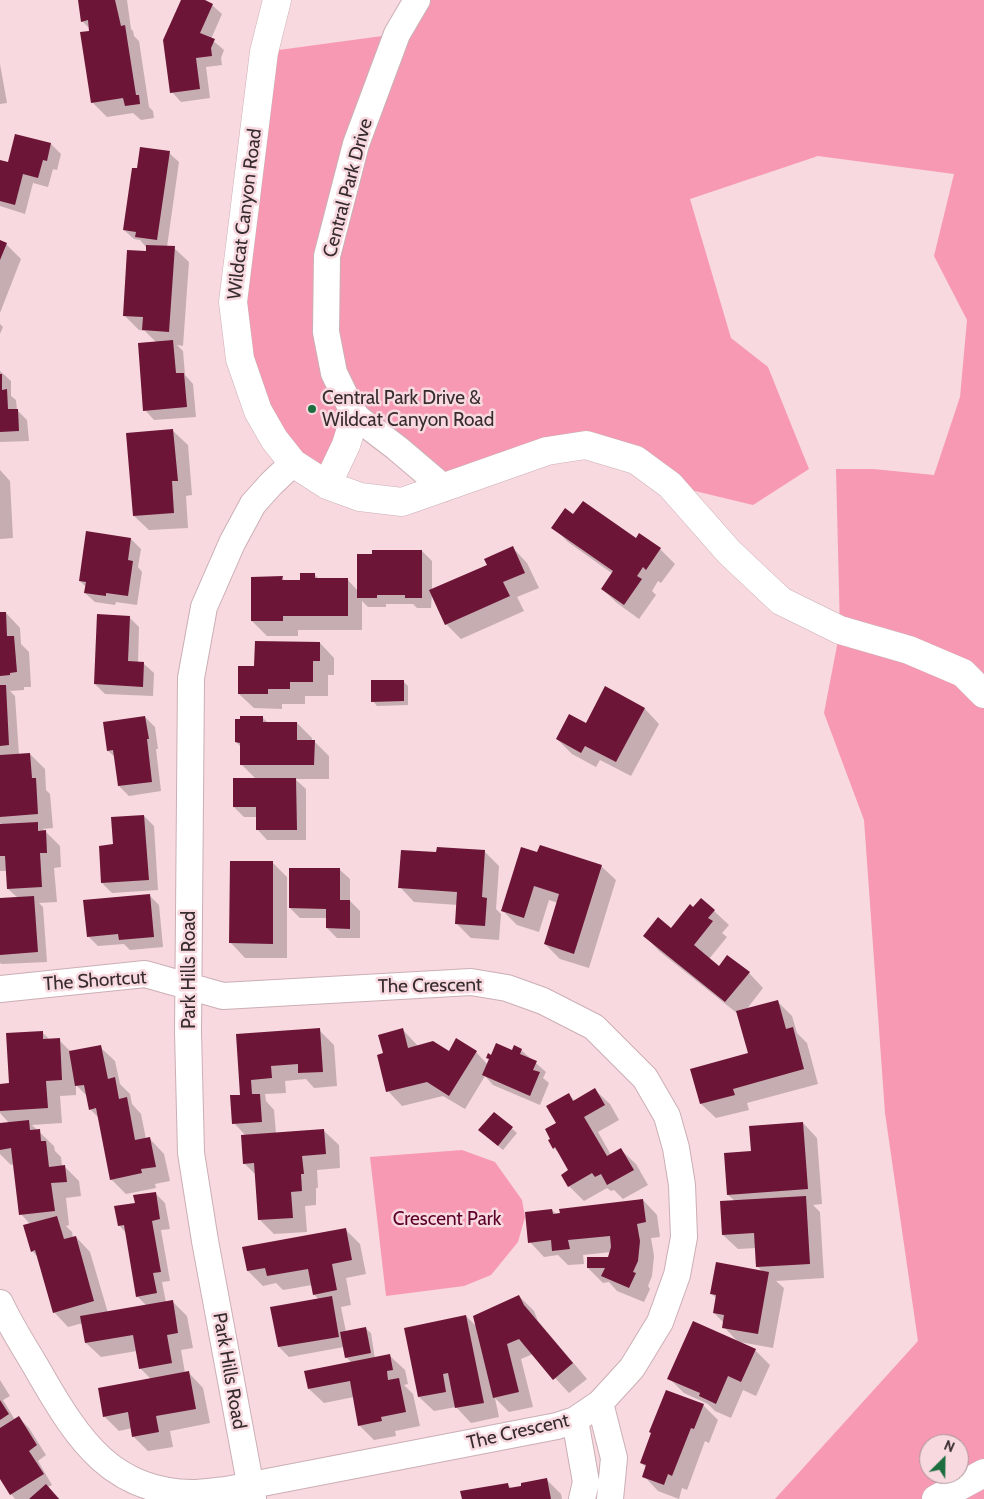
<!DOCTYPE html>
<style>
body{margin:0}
#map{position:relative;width:984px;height:1499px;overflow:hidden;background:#f7d9df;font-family:Cabin,sans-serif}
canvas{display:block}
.north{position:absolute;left:919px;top:1434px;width:50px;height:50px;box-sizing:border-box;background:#f7d9df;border:1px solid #aa9398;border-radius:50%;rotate:23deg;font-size:14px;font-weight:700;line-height:20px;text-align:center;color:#362b2d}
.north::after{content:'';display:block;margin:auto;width:18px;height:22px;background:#1d6e3f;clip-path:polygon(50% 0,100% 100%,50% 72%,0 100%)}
</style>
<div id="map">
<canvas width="984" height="1499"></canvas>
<div class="north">N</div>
</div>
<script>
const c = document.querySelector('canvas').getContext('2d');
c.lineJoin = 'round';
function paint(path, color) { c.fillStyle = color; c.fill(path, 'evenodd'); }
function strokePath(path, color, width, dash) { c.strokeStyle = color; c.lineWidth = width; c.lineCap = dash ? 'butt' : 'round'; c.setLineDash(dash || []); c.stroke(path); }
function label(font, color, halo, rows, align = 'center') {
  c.font = font + ' Cabin,sans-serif'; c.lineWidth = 5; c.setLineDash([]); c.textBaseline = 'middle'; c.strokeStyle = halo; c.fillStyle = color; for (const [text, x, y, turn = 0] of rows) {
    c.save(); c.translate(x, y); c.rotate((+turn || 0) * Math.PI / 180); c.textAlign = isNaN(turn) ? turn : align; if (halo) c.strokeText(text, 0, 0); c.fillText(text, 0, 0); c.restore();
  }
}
paint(new Path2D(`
 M417,0H984V1499H775L918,1341L885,1113L864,820L824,713L840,630L836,469H873L934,475L960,397L967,320L934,256L954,174L818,156L690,199L731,338L768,367L809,469L753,505L670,485L586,445L444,488L355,416L327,485L293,463L240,359L264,52L397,34ZM929,1444H959V1474H929Z
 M462,1150L495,1162L522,1200L525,1217L518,1242L491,1275L464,1286L386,1296L370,1157Z`), '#f799b2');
paint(new Path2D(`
 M79,0H127L131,29L133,31L134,36L139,41L149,107L153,111L154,118L141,120L133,113L107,117L92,102L91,32L90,29L82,21Z
 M183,0H202L212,5L222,14L211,39L224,50L221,58L222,65L206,67L210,98L181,102L172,92Z
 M0,64L7,103L0,104Z
 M16,135L51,144L61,154L57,170L53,169L48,187L33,183L25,214L0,206V163H9Z
 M169,153L179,162L167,247L174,248L189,262L183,346L177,345L183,351L185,375L193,384L196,417L154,420L145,410L156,342L145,331L139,330L124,315L147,252L146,247L140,240L134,239L124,230L138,169Z
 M0,242L6,244L21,259L0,313Z
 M0,324L3,327L0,334Z
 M0,371L11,381V396L16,400L17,410L27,420L29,441L0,442Z
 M173,431L188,445L192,495L186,496L188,528L149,530L134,516Z
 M0,470L10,481L13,538L0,539Z
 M574,516L660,549L675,564L661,583L658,581L652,591L656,595L639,619L617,603L602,589L613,574L568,542L553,527Z
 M131,539L141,549L138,567L142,572L137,605L116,602L115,605L95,602L85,593L86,587L80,581Z
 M513,548L527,563L539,588L517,597L524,611L461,639L446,624L432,593L431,608H417L413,604H386V607H368L362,601V630H298V636H267L252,621L282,578L285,581H301L315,575L319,579H347L358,591L422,551L432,561V590L488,565Z
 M0,613H6L20,628L21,644L29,652L31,687H24V690L10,691L15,696L19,755L30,754L45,769L46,790L50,794L53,828L43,829L60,846L61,867L54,868L57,902L39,903L43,907L47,962L2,964L0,963V899L18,898L8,889L7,871H0V826L2,825L0,823Z
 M129,617L139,627L138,663L144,664L154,673L153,696L105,694L95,684Z
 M320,643L334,658V675H328V696H305V704H282V709L254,708L239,694L256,667Z
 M403,681L408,686V705L377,706L373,701Z
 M606,688L645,709L659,724L631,776L600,760L596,767L572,754L557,739L586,724Z
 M145,717L155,727L158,749H156L161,791L129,796L119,786L115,757L108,751Z
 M262,717L268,723H297L312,738V741H314L329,756V779H295L306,789V840H267L258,830L257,817H244L234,807L257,780L241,764V747L236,742Z
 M144,816L154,826L158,890L112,893L102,883L114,846Z
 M484,851L499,866L496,909L501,914L499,940L471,938L457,924L458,905L414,902L400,887L438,853Z
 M538,854L601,866L616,880L589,968L560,959L545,944L558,903L549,900L539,932L517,925L502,910Z
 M272,862L287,877V958H245L231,943Z
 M340,870L350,879V901L360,911V938H337L327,928V918H300L290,908Z
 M149,895L159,905L163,947L130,950L124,944L98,946L88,936Z
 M693,909L714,911L729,925L722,933L727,937L709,959L719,967L749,973L763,988L746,1010L777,1001L792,1016L797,1033L807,1043L818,1084L747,1103L749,1110L716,1118L701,1104L749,1054L738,1014L659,951L645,936L671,930Z
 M319,1030L334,1045L337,1086L314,1088L306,1079L285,1081L286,1093L265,1094L266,1101L274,1110L276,1134L324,1131L339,1145L340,1168L317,1170L318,1188H316V1205L305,1206L307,1232L274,1234L259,1219L256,1175L244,1163L246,1136L234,1123L242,1096L237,1035Z
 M403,1030L418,1046L449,1053L476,1052L488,1065L492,1056L521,1050L546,1072L543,1078L549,1083L540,1105L493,1085L485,1076L465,1109L443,1096L402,1106L388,1091L385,1054Z
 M43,1033L50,1040H59L71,1052L100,1047L115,1061L120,1084L130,1094L132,1104L141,1114L146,1139H150L164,1154L170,1181L155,1184L156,1188L126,1194L111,1179L100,1119L90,1109L88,1097L76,1085V1095L60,1096L62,1123L32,1125L54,1146L55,1151L61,1157L62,1166H64L79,1181L81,1196L66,1198L69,1225L66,1226L72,1232L73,1238L76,1237L90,1252L108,1313L147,1306L137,1296L126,1233L119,1225L136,1204L155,1193L165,1203L170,1229L161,1230L170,1281L162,1282L166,1303L172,1301L187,1316L193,1348L181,1350L185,1373H189L203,1388L210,1423L170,1431L173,1447L148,1451L133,1436L132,1428L119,1431L104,1416L151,1379L140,1368L137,1351L101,1357L86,1343L83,1323L68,1327L54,1312L38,1257L32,1251L30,1224L21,1214L14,1164L11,1165L0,1154V1125L10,1124L0,1113V1085L10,1084Z
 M595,1090L610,1104L619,1120L598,1132L611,1155L621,1150L636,1164L648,1185L623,1199L614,1190L611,1191L607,1188L584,1201L569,1186L570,1171L560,1154L554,1148L557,1123L569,1095L575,1101Z
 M494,1113L517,1133L503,1150L485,1135Z
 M803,1123L817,1138L822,1204L813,1205L820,1212L824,1278L776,1281L784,1288L773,1348L740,1342L755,1350L770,1365L756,1396L743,1390L731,1418L715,1411L708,1404L684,1393L669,1378L739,1343L724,1327V1323L714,1313L717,1299L712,1294L763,1272L757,1266L756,1248L738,1249L723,1235L735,1201L728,1195L752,1152Z
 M643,1200L657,1215L660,1237L651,1238L654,1256L652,1276L648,1286L650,1289L644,1302L617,1291L609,1282L603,1283L588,1268L609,1258L611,1252L583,1255L584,1264L568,1265L558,1255L544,1257L530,1242L552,1210L556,1214Z
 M345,1229L360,1244L366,1274L346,1278L351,1305L341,1307L346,1332L366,1329L371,1333L375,1359L390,1356L405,1370L408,1384L404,1385L413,1394L420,1426L395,1431L396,1436L374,1440L360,1426L354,1397L324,1403L309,1389L352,1363L346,1357L344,1347L289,1357L279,1347L319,1300L314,1294L312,1285L283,1290L276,1283L263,1286L248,1271L244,1248Z
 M519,1296L534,1311L538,1321L587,1379L569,1393L533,1354L521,1359L533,1407L509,1412L495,1398L499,1417L471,1423L456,1407L434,1411L419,1397L466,1316L477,1327Z
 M0,1380L10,1396L3,1400L15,1420L19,1418L29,1428L46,1455L38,1461L52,1485L48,1487L60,1499H15L11,1494L0,1477Z
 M703,1405L718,1420L709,1443L705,1441L687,1490L682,1488L679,1499L658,1491L644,1476L647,1468L641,1463Z
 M547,1480L561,1494L562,1499H463L507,1484L512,1489Z`), '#0003');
paint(new Path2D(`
 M78,0H115L121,26L125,25L136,95H139L140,104L125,106L123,98L91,103L80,32L89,31L88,20L81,22Z
 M181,0H205L213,4L200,33L215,39L211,48L212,56L196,58L200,89L170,93L163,40Z
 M15,134L51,143L47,161L43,160L38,178L23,174L15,205L0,201V160L8,162Z
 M140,147L170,151L157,240L135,237L136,232L123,230L132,168H137Z
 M0,240L7,243L0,260Z
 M146,245L175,246L169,332L142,330L143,317L123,316L127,250L146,251Z
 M173,340L176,373H184L187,407L143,411L138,343Z
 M0,374H2V390L7,389L8,409H18L19,431L0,432Z
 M173,429L178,481H172L174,513L133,516L126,433Z
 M583,501L636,538L639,533L661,548L646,570L643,567L637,576L642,579L624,605L601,589L613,571L551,528L565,508L573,514Z
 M86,531L131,538L128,560L133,561L128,596L106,593V596L84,593L86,582L79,581Z
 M513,546L525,573L503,582L510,596L445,625L429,590L487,565L484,559Z
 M372,550H422V598H405V595H377V598H357V554H372Z
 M300,573H315V578H348V616H283V621H251V577L283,576L282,580H300Z
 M0,612H6L7,636H14L17,672L10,673V675L0,676Z
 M97,614L130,616L128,661L144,662L143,687L94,684Z
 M255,641L320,642V661H313V682H290V689H268V694H238V666H254Z
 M371,680H404V701L371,702Z
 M0,685H6L9,745L0,746Z
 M605,686L645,708L616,762L585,746L581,753L556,739L569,714L586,723Z
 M145,716L149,739H147L152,782L118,786L113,750L107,751L103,722Z
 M240,716H263V722H297V740H315L314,765H240V743L235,742V719H240Z
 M30,753L32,778H36L38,814L0,817V755Z
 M233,778H296L297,830H256V807H233Z
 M144,815L149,880L101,883L99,846L113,844L111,817Z
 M38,822V831L46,830L47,853H40L42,887L7,889L5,856H0V824Z
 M540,845L602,865L574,954L544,944L559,894L534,886L524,918L501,911L521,847L537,852Z
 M437,847L485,850L482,897L487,898L485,926L455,924L457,892L398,888L401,850L436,852Z
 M230,861H273V944L229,943Z
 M289,868H340V900H350V929L326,928V909L289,908Z
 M150,894L154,937L119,940L118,934L87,937L83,900Z
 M34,896L38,952L0,955V898Z
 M701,898L715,910L708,918L713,921L694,945L719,966L727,955L750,972L725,1002L643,936L658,917L671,928L690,904L693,907Z
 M778,1000L786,1029L793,1027L804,1069L733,1089L735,1095L700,1104L690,1069L748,1053L736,1011Z
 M320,1028L323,1072L298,1073V1064L271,1066L272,1078L251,1080L252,1094H260L262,1122L232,1124L230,1095H240L236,1034Z
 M403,1028L408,1048L433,1041L449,1051L456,1038L477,1051L449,1096L427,1082L386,1092L377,1055L383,1053L378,1035Z
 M43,1031V1039L60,1038L62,1080L46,1081L48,1108L0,1111V1084L9,1083L6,1033Z
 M496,1043L512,1050L514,1045L522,1049L520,1054L537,1061L533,1070L540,1072L530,1096L482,1075L489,1059L486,1058L488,1053L491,1055Z
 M101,1045L108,1079L115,1077L119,1099L127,1097L135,1140L150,1137L156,1167L141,1169L142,1173L110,1180L96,1108L89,1110L84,1085L75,1086L69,1051Z
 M595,1088L605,1105L584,1117L607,1156L621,1148L634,1170L607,1185L601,1174L595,1177L592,1173L568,1187L561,1175L568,1170L555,1147L553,1149L548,1140L550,1139L545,1129L556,1123L546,1106L569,1093L573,1101Z
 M494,1112L513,1127L498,1146L478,1130Z
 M29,1120L30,1130L40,1129L41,1141H46L49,1167L65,1165L67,1182L51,1183L55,1211L19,1215L11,1148L0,1150V1123Z
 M803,1122L808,1189L727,1195L724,1153L751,1151L749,1126Z
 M324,1129L326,1154L302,1156L304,1174H301L302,1191L291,1192L293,1218L258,1220L254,1163L243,1164L241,1135Z
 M156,1192L160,1219L152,1221L161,1272L153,1273L157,1293L136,1297L124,1225L118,1226L114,1206L135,1203L133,1195Z
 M806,1196L810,1264L756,1267L754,1233L722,1235L720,1201Z
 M643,1199L646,1222L637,1224L640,1241L638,1261L633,1272L636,1273L629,1288L601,1276L605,1268H587V1257H608L611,1247L610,1236L568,1240L570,1249L552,1251L551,1240L528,1243L525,1212L552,1209L553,1214L560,1213L559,1209Z
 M57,1216L64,1239L76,1236L94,1301L53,1313L35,1250L31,1252L23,1225Z
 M346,1228L352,1260L332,1264L337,1290L313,1295L308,1269L267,1276L265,1268L247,1271L242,1247Z
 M716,1262L769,1272L758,1334L722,1328L724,1315L713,1313L716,1295L710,1294Z
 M519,1295L524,1305L573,1363L553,1380L519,1339L507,1344L519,1392L493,1398L473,1316Z
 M332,1296L339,1337L278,1347L270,1307Z
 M173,1300L178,1333L167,1335L172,1363L139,1369L133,1335L85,1343L80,1316Z
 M466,1315L484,1403L455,1408L448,1373L443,1374L446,1392L418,1397L404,1328Z
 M693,1321L756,1349L741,1382L728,1376L716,1404L699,1396L700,1393L667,1379Z
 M366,1327L371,1353L345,1358L340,1332Z
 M390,1354L393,1370L387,1371L388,1380L399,1378L406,1412L381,1417L382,1421L358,1426L350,1381L308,1389L304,1371Z
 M189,1371L196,1409L156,1416L159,1432L132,1437L128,1412L103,1417L98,1388Z
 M666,1390L704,1404L694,1429L691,1428L672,1476L668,1474L664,1485L642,1477L646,1465L640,1463L651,1433L649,1432Z
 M0,1400L9,1414L0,1420Z
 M19,1416L37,1445L29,1451L44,1474L10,1495L0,1479V1428Z
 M547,1478L551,1499H462L460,1491L508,1483L509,1488L521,1486V1483Z
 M46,1484L59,1499H29Z`), '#6c1536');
const minor = new Path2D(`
 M417,0L397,34L356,144L327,256L326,332L334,373L355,416L397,448L444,488
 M0,989L145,974L223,996L471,982L507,988L543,1001L594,1027L645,1078L667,1116L676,1148L682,1185L684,1237L677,1275L660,1322L632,1368L600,1403L575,1420L557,1426L226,1490C215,1491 203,1493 192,1493C113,1492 79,1441 43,1379C29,1354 12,1329 0,1303
 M600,1403L614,1458L610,1499
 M575,1420L586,1482L582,1499
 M253,1499L205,1241L191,1153L188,1032L191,678L204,607L232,543L253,504L271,484L293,463`);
const tertiary = new Path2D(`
 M277,0L264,52L233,302L240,359L258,411L274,439L293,463L327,485L360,497L402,502L547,451L586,445L636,460L670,485L729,552L781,601L840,630L909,650L963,673L984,694
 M327,485L346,445L355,416
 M936,1499L984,1473`);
strokePath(minor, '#cbafb5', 28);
strokePath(tertiary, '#cbafb5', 29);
strokePath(minor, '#fff', 26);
strokePath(tertiary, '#fff', 28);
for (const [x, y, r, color] of [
 [312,409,5,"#1d6e3f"]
]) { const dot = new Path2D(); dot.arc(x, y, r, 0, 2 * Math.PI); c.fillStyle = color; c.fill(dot); strokePath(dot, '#f7d9df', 2); }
label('19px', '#362b2d', '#f7d9df', [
 ["Central Park Drive",348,188,-75],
 ["Wildcat Canyon Road",245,214,-83],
 ["Park Hills Road",189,970,-90],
 ["The Shortcut",95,981,-4],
 ["The Crescent",430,986,-1],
 ["Park Hills Road",229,1371,80],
 ["The Crescent",518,1432,-13]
]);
label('19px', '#362b2d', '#f7d9df', [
 ["Central Park Drive &",322,398],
 ["Wildcat Canyon Road",322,420]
], 'left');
label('19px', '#5b0129', '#f7d9df', [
 ["Crescent Park",447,1219]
]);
</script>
